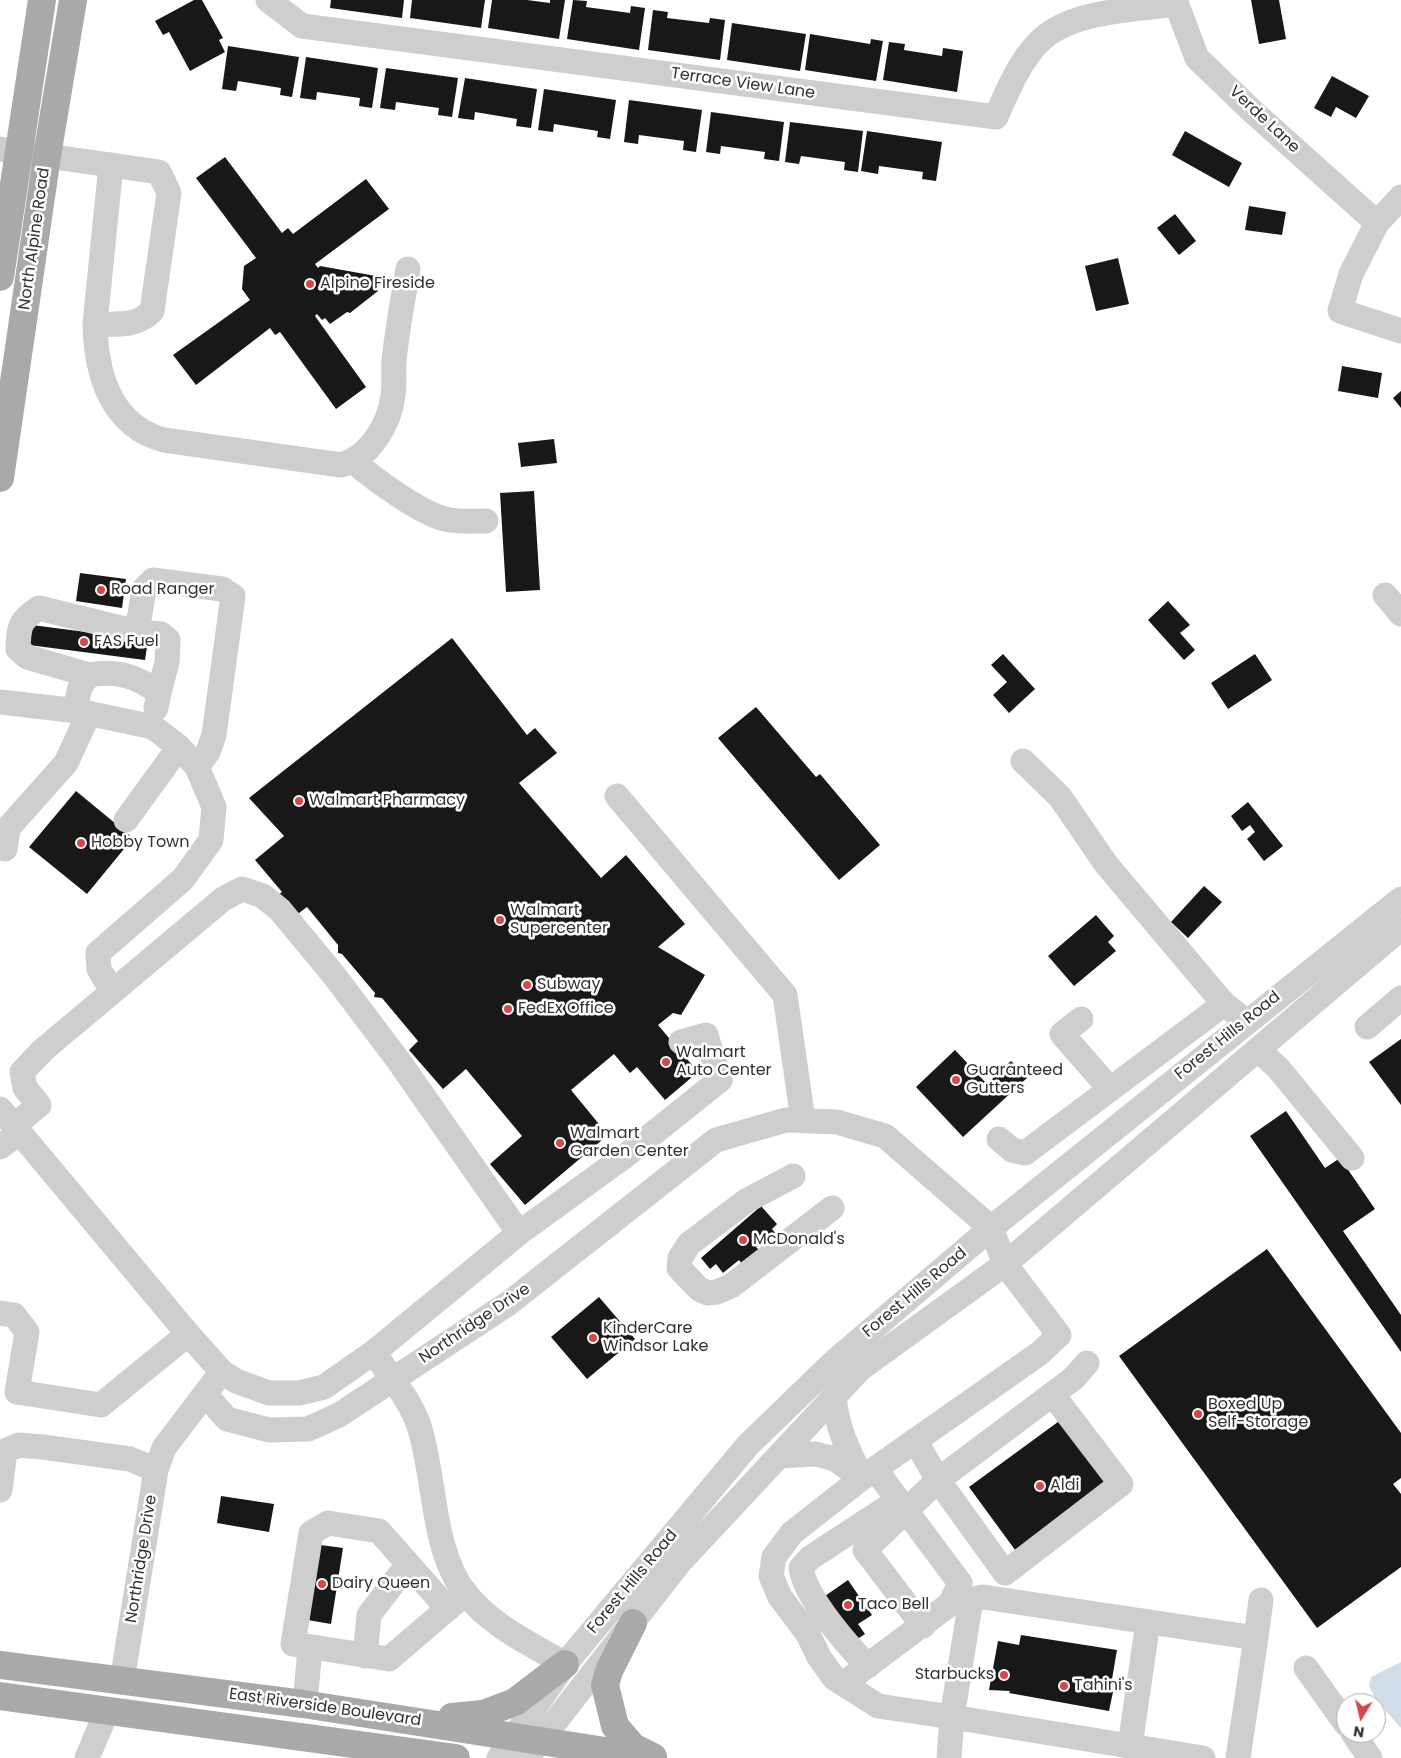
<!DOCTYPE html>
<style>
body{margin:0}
#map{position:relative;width:1401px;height:1758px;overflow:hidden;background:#fff;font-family:Poppins,sans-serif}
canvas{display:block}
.north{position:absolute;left:1336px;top:1693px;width:50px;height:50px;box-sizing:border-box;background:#fff;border:1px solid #adadad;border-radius:50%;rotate:189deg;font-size:14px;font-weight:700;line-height:20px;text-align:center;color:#313131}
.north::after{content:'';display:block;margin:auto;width:18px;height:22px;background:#d3484a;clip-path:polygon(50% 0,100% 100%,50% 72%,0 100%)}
</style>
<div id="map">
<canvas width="1401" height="1758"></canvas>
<div class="north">N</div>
</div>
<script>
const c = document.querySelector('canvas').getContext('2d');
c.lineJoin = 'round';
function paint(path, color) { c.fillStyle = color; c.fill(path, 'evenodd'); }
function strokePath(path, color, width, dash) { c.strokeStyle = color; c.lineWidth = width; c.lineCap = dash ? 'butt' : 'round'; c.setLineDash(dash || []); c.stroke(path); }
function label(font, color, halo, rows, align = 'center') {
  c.font = font + ' Poppins,sans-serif'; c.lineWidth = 5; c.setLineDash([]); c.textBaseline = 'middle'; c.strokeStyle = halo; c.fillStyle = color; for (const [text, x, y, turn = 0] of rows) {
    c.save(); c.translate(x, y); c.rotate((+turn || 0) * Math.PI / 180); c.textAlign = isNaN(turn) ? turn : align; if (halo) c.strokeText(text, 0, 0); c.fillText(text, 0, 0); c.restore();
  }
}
paint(new Path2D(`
 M1401,1662V1728L1376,1700L1369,1686L1371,1677Z`), '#d0deea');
paint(new Path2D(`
 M194,0H202L223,38L219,40L225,52L190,71L169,32L163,35L155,21Z
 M331,0H404L402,18L330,8Z
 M412,0H485L481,28L410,18Z
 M492,0H527L550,3V0H565L559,39L488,28Z
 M573,0L587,1L586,7L630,13L631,6L645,8L639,50L567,39Z
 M1251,0H1279L1286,39L1259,44Z
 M653,10L668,12L667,18L709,23L710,18L725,20L720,60L648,50Z
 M732,23L806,34L800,71L727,60Z
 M810,34L870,44L871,39L883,41L876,81L805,70Z
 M889,42L905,44L904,50L942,56L943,48L963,51L957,92L883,80Z
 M228,46L299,57L292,97L280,95L281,88L238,81L236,91L222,89Z
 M306,57L378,68L372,108L359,106L360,98L317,92L316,100L300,98Z
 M386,68L458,78L452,117L438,115L439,108L396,102L395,110L380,108Z
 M1332,76L1369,96L1356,118L1336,107L1331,117L1314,108Z
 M465,78L537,89L531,128L516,126L517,119L475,112L474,120L458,118Z
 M544,89L616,100L610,139L597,137L598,131L554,124L553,132L538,130Z
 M629,100L702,110L696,152L683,150L684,141L639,135L638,144L624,142Z
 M711,112L784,122L779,161L764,159L765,152L721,146L720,154L706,152Z
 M790,122L863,131L858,172L844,170L845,162L801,156L799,164L785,162Z
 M867,131L942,142L936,181L922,179L923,172L879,166L878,174L861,171Z
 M1185,131L1242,163L1229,187L1172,155Z
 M225,157L282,233L288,228L293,234L366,179L389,209L315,264L318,268L320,266L376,276V279L378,291L350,313L347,312L330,324L325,318L322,320L317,314L315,316L366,387L336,409L280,332L275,335L270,328L196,385L173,355L250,300L242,289L244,266L256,258L196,178Z
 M1249,206L1286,212L1282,235L1245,230Z
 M1175,214L1196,241L1179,255L1157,228Z
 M1118,258L1129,304L1096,311L1085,266Z
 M1342,366L1382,373L1378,398L1338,391Z
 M1401,391V408L1393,398Z
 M554,439L557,463L521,467L518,443Z
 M534,491L540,590L506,592L500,493Z
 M80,573L126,579L122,608L76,601Z
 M1168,601L1190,625L1180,633L1195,650L1184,660L1148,620Z
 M24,624L148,640L145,660L21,644Z
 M452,638L527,735L535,728L557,753L519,783L601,878L626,855L685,924L658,947L705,975L681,1015L673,1013L658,1025L698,1072L665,1100L637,1067L630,1073L614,1054L571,1090L608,1135L525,1205L490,1164L522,1136L466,1069L443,1089L409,1050L418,1041L382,998L374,997L375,993L342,954L338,953V945L307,907L295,916L278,895L282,892L255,860L284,836L249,798Z
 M1003,654L1035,689L1009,713L993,695L1007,682L991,665Z
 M1255,654L1272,680L1228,709L1211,683Z
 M756,707L816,777L820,774L880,845L839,880L718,738Z
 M76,791L133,838L87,894L29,847Z
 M1248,802L1283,846L1264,861L1247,839L1255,832L1250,825L1242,831L1231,816Z
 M1204,886L1222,902L1188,938L1171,922Z
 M1096,915L1114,936L1108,942L1116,951L1074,986L1048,956Z
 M1401,1039V1105L1369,1062Z
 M955,1050L987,1084L1011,1061L1027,1078L963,1137L916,1087Z
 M1286,1111L1325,1168L1340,1158L1375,1209L1343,1231L1401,1315V1352L1250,1136Z
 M761,1206L777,1224L772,1229L776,1234L756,1247L759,1250L742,1264L739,1260L723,1273L716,1264L710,1269L701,1258Z
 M1267,1249L1401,1433V1478L1393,1484L1401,1494V1567L1317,1628L1119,1356Z
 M599,1297L635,1339L587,1379L551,1337Z
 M1062,1419L1111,1486L1018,1554L969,1487Z
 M221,1496L274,1504L269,1532L217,1523Z
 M313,1544L343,1548L331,1624L302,1619Z
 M848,1580L872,1615L858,1624L865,1634L856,1640L825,1596Z
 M1021,1635L1117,1650L1110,1691L1113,1692L1109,1711L1009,1693L1010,1691L989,1690L998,1641L1019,1645Z`), '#181818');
strokePath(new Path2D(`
 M268,0L302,26L996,117C1007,92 1019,62 1039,42C1070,10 1135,10 1177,4
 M1175,0L1197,58L1251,110L1377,223
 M0,149L159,172L169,193L152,311C137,327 116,324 95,324C96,374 111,426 164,440L341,465C369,458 390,424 393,395C395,384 393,372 394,361C397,330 403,300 408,269
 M1401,197L1377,223L1351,274L1340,311L1401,331
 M95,324L111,165
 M354,462C374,479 425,517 450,520C462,522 474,521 486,521
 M1385,595L1401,614
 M137,632L144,589L153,580L222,589L233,596L214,735L208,752L197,767
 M89,675L27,657L18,649C19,626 19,621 39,608L137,632L161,634L168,640L167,662L159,693
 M0,702L78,711L153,727L179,747L197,767L214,807L211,840L183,879L98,953L99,969L112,991
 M75,710L80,687L89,675C117,670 137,676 159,693L156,708
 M1023,761L1060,797L1106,864L1224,1004
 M617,796L785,995L803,1120
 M126,820L179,747
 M5,849L8,828L66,763L89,713
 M1081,1019L1062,1034L1110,1089
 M1367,1027L1401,998
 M1258,1050L1278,1068L1352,1158
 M0,1109L188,1334L222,1372L236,1381L269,1393H299L324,1387L374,1352
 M14,1126L39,1105L25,1088L22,1072L43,1050L223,899L242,889L263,896L280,910L333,974L398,1060L519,1233
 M999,1139L1012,1150L1025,1153L1224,1004L1237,1014
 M0,1147L19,1133
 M793,1176L746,1201L689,1244L680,1258L679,1268L699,1289L708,1293L717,1292L731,1286L832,1208
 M0,1313L14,1315L27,1332L17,1392L101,1405L188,1334
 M205,1394L227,1419L269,1430L308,1429L339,1415L509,1303L716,1140L786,1120L837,1122L885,1136L991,1228L1005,1264L1059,1335L1040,1353L862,1478L792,1533L774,1557L771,1576L780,1597L808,1634L819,1657L834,1678L878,1706L952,1717L949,1758
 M915,1440L938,1480L1005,1573L1121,1484L1053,1395
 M0,1453L19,1445L43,1447L130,1459L156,1470
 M779,1456L816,1454L835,1459L862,1478C848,1451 837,1428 834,1397
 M0,1490L5,1451
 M448,1609L379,1531L328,1523L311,1533L293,1644L389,1659L466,1593
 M923,1626L865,1550L938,1480L1074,1378L1087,1363
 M365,1656L369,1615L408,1564
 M565,1664C529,1643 493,1627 466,1594C431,1550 436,1478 419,1426C410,1399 389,1376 374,1352L519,1233L625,1156L720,1080L706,1035L681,1042
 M868,1666C847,1645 805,1597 801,1568L810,1558L897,1501
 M1306,1668L1346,1724
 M122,1681L156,1470L164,1448L214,1382
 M843,1684L950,1604L960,1583L875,1469
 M305,1704L310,1648
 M1353,1733L1370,1758
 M1130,1746L1148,1622
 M87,1758L107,1711
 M499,1758L565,1664L748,1445L835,1361L991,1228L1401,899
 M527,1758L679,1563L860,1369L1005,1264L1401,928
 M1203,1758L952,1717L970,1606L975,1599L983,1597L1256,1638L1261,1600
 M1238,1758L1256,1638`), '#cecece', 25);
strokePath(new Path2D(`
 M0,277L42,0
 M0,478L47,156L73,0
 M633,1623L609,1671L605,1685L615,1726L633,1747L653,1757
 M0,1665L303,1704L650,1758
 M0,1696L456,1758
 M452,1717L483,1714L515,1702L565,1664`), '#a9a9a9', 28);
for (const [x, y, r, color] of [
 [310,284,5,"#d3484a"],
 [101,590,5,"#d3484a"],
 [84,642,5,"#d3484a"],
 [299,801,5,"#d3484a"],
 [81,843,5,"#d3484a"],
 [500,920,5,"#d3484a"],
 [527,985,5,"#d3484a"],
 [508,1009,5,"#d3484a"],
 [666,1062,5,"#d3484a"],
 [956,1080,5,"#d3484a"],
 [560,1143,5,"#d3484a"],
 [743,1240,5,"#d3484a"],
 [593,1338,5,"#d3484a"],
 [1198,1414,5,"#d3484a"],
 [1040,1486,5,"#d3484a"],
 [322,1584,5,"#d3484a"],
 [848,1605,5,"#d3484a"],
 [1004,1675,5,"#d3484a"],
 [1064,1686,5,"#d3484a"]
]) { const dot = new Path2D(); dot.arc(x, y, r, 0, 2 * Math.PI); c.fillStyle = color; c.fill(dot); strokePath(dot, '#fff', 2); }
label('16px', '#313131', '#fff', [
 ["Terrace View Lane",743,84,8],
 ["Verde Lane",1264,120,43],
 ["North Alpine Road",35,239,-82],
 ["Forest Hills Road",1228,1036,-39],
 ["Forest Hills Road",915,1293,-40],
 ["Northridge Drive",475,1324,-34],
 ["Northridge Drive",142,1559,-81],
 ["Forest Hills Road",633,1582,-50],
 ["East Riverside Boulevard",325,1708,8]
]);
label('16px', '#313131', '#fff', [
 ["Alpine Fireside",320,284],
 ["Road Ranger",111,590],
 ["FAS Fuel",94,642],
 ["Walmart Pharmacy",309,801],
 ["Hobby Town",91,843],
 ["Walmart",510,911],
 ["Supercenter",510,929],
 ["Subway",537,985],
 ["FedEx Office",518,1009],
 ["Walmart",676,1053],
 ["Auto Center",676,1071],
 ["Guaranteed",966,1071],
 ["Gutters",966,1089],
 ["Walmart",570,1134],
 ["Garden Center",570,1152],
 ["McDonald's",753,1240],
 ["KinderCare",603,1329],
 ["Windsor Lake",603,1347],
 ["Boxed Up",1208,1405],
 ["Self-Storage",1208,1423],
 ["Aldi",1050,1486],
 ["Dairy Queen",332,1584],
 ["Taco Bell",858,1605],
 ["Starbucks",994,1675,"right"],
 ["Tahini's",1074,1686]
], 'left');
</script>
